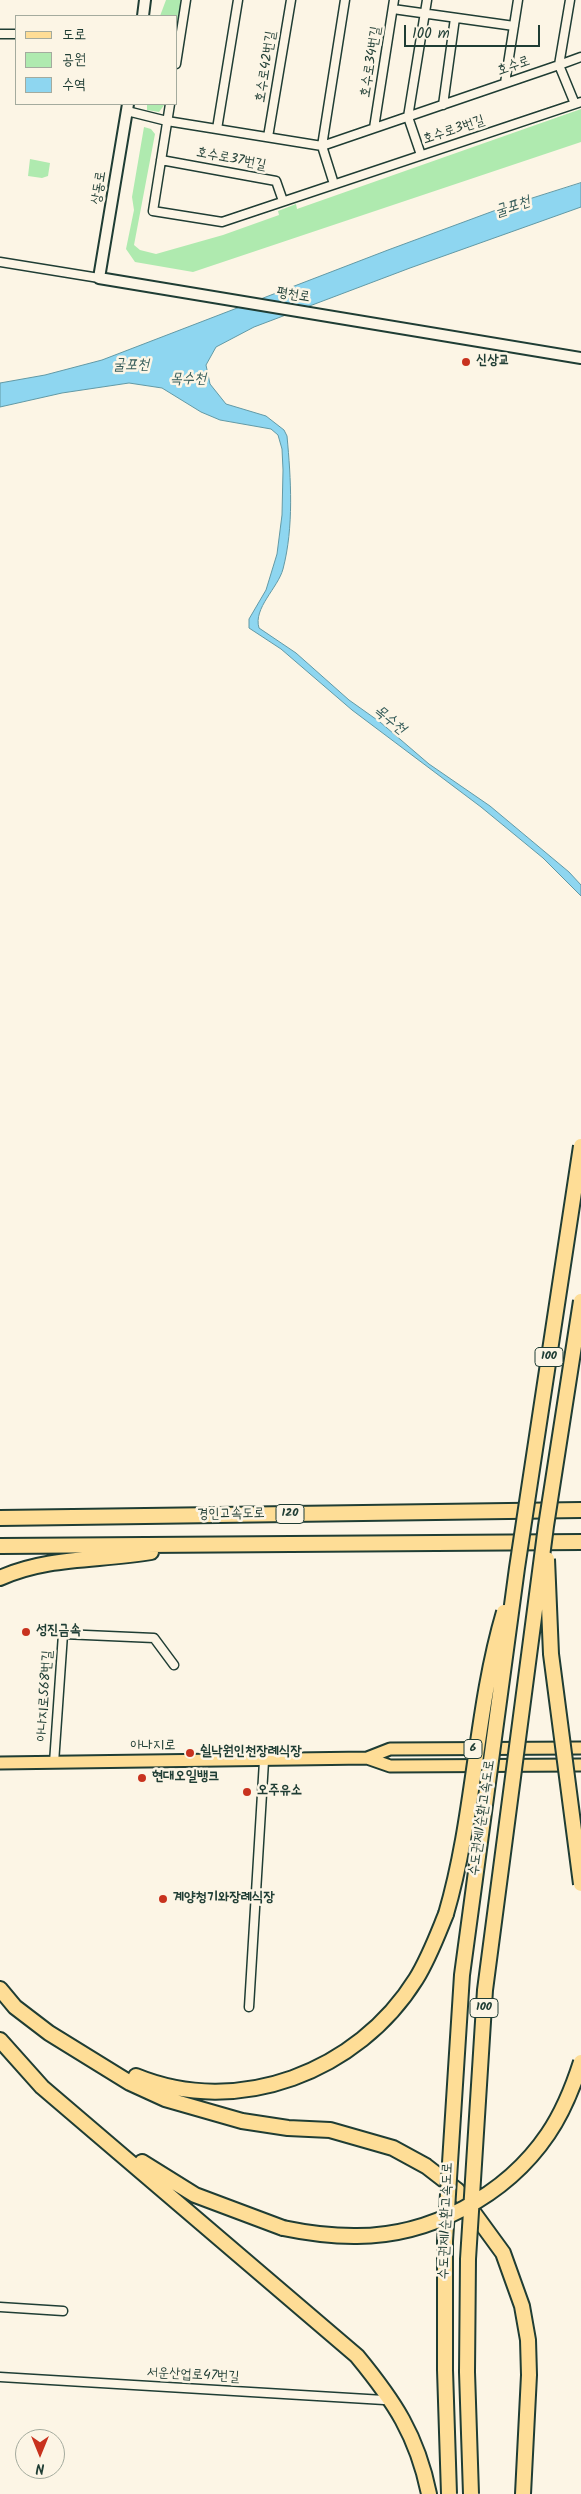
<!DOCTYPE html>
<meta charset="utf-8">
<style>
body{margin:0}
#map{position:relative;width:581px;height:2494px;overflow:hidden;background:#fcf5e5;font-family:Kalam,"Poor Story",sans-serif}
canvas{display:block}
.legend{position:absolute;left:15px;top:15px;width:162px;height:90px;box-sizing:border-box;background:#fcf5e5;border:1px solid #a4ab9e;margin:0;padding:6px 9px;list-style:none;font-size:15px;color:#1f3d34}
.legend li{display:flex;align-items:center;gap:10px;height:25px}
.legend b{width:25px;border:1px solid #a4ab9e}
.north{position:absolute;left:15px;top:2429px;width:50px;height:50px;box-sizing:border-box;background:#fcf5e5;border:1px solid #a4ab9e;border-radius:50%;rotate:180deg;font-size:14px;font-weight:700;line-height:20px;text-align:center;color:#1f3d34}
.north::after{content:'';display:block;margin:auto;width:18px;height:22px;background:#c8321e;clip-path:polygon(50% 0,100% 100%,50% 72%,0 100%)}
.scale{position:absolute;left:404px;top:25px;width:136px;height:22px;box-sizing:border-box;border:2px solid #1f3d34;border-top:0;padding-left:6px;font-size:15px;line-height:18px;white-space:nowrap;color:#1f3d34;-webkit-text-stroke:4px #fcf5e5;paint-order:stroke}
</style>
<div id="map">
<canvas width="581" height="2494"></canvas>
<ul class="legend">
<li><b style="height:6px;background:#fedd96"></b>도로</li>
<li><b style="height:14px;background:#afeaaf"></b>공원</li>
<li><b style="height:14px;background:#8ed6f0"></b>수역</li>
</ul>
<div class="north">N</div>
<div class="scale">100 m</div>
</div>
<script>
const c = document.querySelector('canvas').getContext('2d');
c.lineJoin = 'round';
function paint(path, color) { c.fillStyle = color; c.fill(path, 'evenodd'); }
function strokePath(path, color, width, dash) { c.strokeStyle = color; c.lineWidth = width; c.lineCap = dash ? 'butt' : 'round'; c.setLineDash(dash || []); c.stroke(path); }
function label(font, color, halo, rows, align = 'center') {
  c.font = font + ' Kalam,"Poor Story",sans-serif'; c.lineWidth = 5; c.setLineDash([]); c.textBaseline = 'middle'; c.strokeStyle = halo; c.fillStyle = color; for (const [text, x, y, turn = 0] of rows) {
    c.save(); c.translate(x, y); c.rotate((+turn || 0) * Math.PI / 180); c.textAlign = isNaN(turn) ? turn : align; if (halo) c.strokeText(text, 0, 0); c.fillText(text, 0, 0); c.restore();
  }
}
paint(new Path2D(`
 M166,0H181L176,31V16H160Z
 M147,104H165L159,112L147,110Z
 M581,109V142L193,272L135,262L126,249L134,210L132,197L144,127L151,129L155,134L134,245L140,250L156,254L223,235L279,215L278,211L296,204L297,209Z
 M30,159L50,163L48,176L42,178L28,176Z`), '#afeaaf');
const water = new Path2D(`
 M581,183V207L410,268L254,327L216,347L206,365L210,384L226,404L266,416L284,430L287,436C291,479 294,527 283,569C278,588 253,608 259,628L296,653L349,700L380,722L429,764L490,806L569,872L581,885V896L543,858L481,807L352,710L281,649L249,628V619L266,590L277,554L282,515L283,470L282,449L278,435L271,429L220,420L201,412L162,388L129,383L62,393L0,407V383L45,375L102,360L388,250L507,206Z`);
paint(water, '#8ed6f0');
strokePath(water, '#6299a5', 1);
const street = new Path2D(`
 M393,9L514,26
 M0,34H16
 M176,64L186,0
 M505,83L518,0
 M170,104L153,211L222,222L581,102
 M575,104L559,65L581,57
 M443,105L455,18
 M127,111L167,121L322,146L559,65L570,0
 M374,128L394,0
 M217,129L238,0
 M268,137L291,0
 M421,155L408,117L427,0
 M161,160L276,181L283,201
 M334,184L322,146L345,0
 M0,262L99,278
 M54,1763L63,1634L154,1638L174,1665
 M249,2007L264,1761
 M0,2307L63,2311
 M0,2377L384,2400`);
const secondary = new Path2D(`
 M143,16L145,0
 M128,104L99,278L581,358`);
const primary = new Path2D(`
 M367,1758L390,1766L581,1765
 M0,1763L367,1758L390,1749L581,1748`);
const highway = new Path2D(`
 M0,1518L581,1510
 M0,1546L581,1542
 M0,1578C48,1556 101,1561 151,1552
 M0,1989L15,2007L49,2033L130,2083L165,2099L242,2121L288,2128L330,2130L393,2148L426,2166L457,2190L503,2253L522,2306L528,2340L529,2375L523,2494
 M0,2040L42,2087L357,2356C394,2401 417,2435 429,2494
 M136,2076C238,2118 358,2072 416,1979C429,1958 437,1936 446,1914
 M142,2162L195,2195L283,2228`);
strokePath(street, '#1f3d34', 11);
strokePath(secondary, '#1f3d34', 14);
strokePath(primary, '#1f3d34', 15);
strokePath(highway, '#1f3d34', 18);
strokePath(street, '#fcf5e5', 8);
strokePath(secondary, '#fcf5e5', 10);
strokePath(primary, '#fedd96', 11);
strokePath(highway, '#fedd96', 14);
const highwayBridge = new Path2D(`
 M547,1559L551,1654L581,1884
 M446,1914C475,1815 475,1710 504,1612
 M283,2228C307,2233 330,2236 354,2236C429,2237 506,2196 548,2134C563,2112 573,2087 581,2062
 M449,2494L445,2370V2241L462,1975L517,1568L581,1146
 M471,2494L467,2372L468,2259L485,1990L546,1526L581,1301`);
strokePath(highwayBridge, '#1f3d34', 18, []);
strokePath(highwayBridge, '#fedd96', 14);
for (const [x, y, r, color] of [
 [466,362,5,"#c8321e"],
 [26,1632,5,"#c8321e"],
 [190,1753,5,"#c8321e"],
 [142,1778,5,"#c8321e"],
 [247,1792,5,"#c8321e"],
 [163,1899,5,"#c8321e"]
]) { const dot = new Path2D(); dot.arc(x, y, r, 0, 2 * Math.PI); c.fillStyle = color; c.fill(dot); strokePath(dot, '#fcf5e5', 2); }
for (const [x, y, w] of [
 [549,1357,28],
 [290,1514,28],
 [473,1749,18],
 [484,2008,28]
]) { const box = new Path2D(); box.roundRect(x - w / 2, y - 9.5, w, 19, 4); c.fillStyle = '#fcf5e5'; c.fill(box); strokePath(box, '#1f3d34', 1); }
label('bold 12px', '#1f3d34', null, [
 ["100",549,1357],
 ["120",290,1514],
 ["6",473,1749],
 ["100",484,2008]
]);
label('14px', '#1f3d34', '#fcf5e5', [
 ["호수로34번길",372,62,-81],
 ["호수로42번길",267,67,-81],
 ["호수로",514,67,-19],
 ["호수로3번길",454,131,-18],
 ["호수로37번길",231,160,11],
 ["상동로",100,188,-81],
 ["평천로",293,296,9],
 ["경인고속도로",231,1515,-1],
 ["아나지로568번길",46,1696,-86],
 ["아나지로",153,1747],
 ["수도권제1순환고속도로",483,1818,-82],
 ["수도권제1순환고속도로",447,2221,-88],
 ["서운산업로47번길",193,2376,3]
]);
label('bold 14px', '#1f3d34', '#fcf5e5', [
 ["신상교",476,362],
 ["성진금속",36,1632],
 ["쉴낙원인천장례식장",200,1753],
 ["현대오일뱅크",152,1778],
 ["오주유소",257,1792],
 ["계양청기와장례식장",173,1899]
], 'left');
label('italic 15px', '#355c5a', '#fcf5e5', [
 ["굴포천",513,208,-19],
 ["굴포천",131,366],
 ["목수천",188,380],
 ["목수천",389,721,39]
]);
</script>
